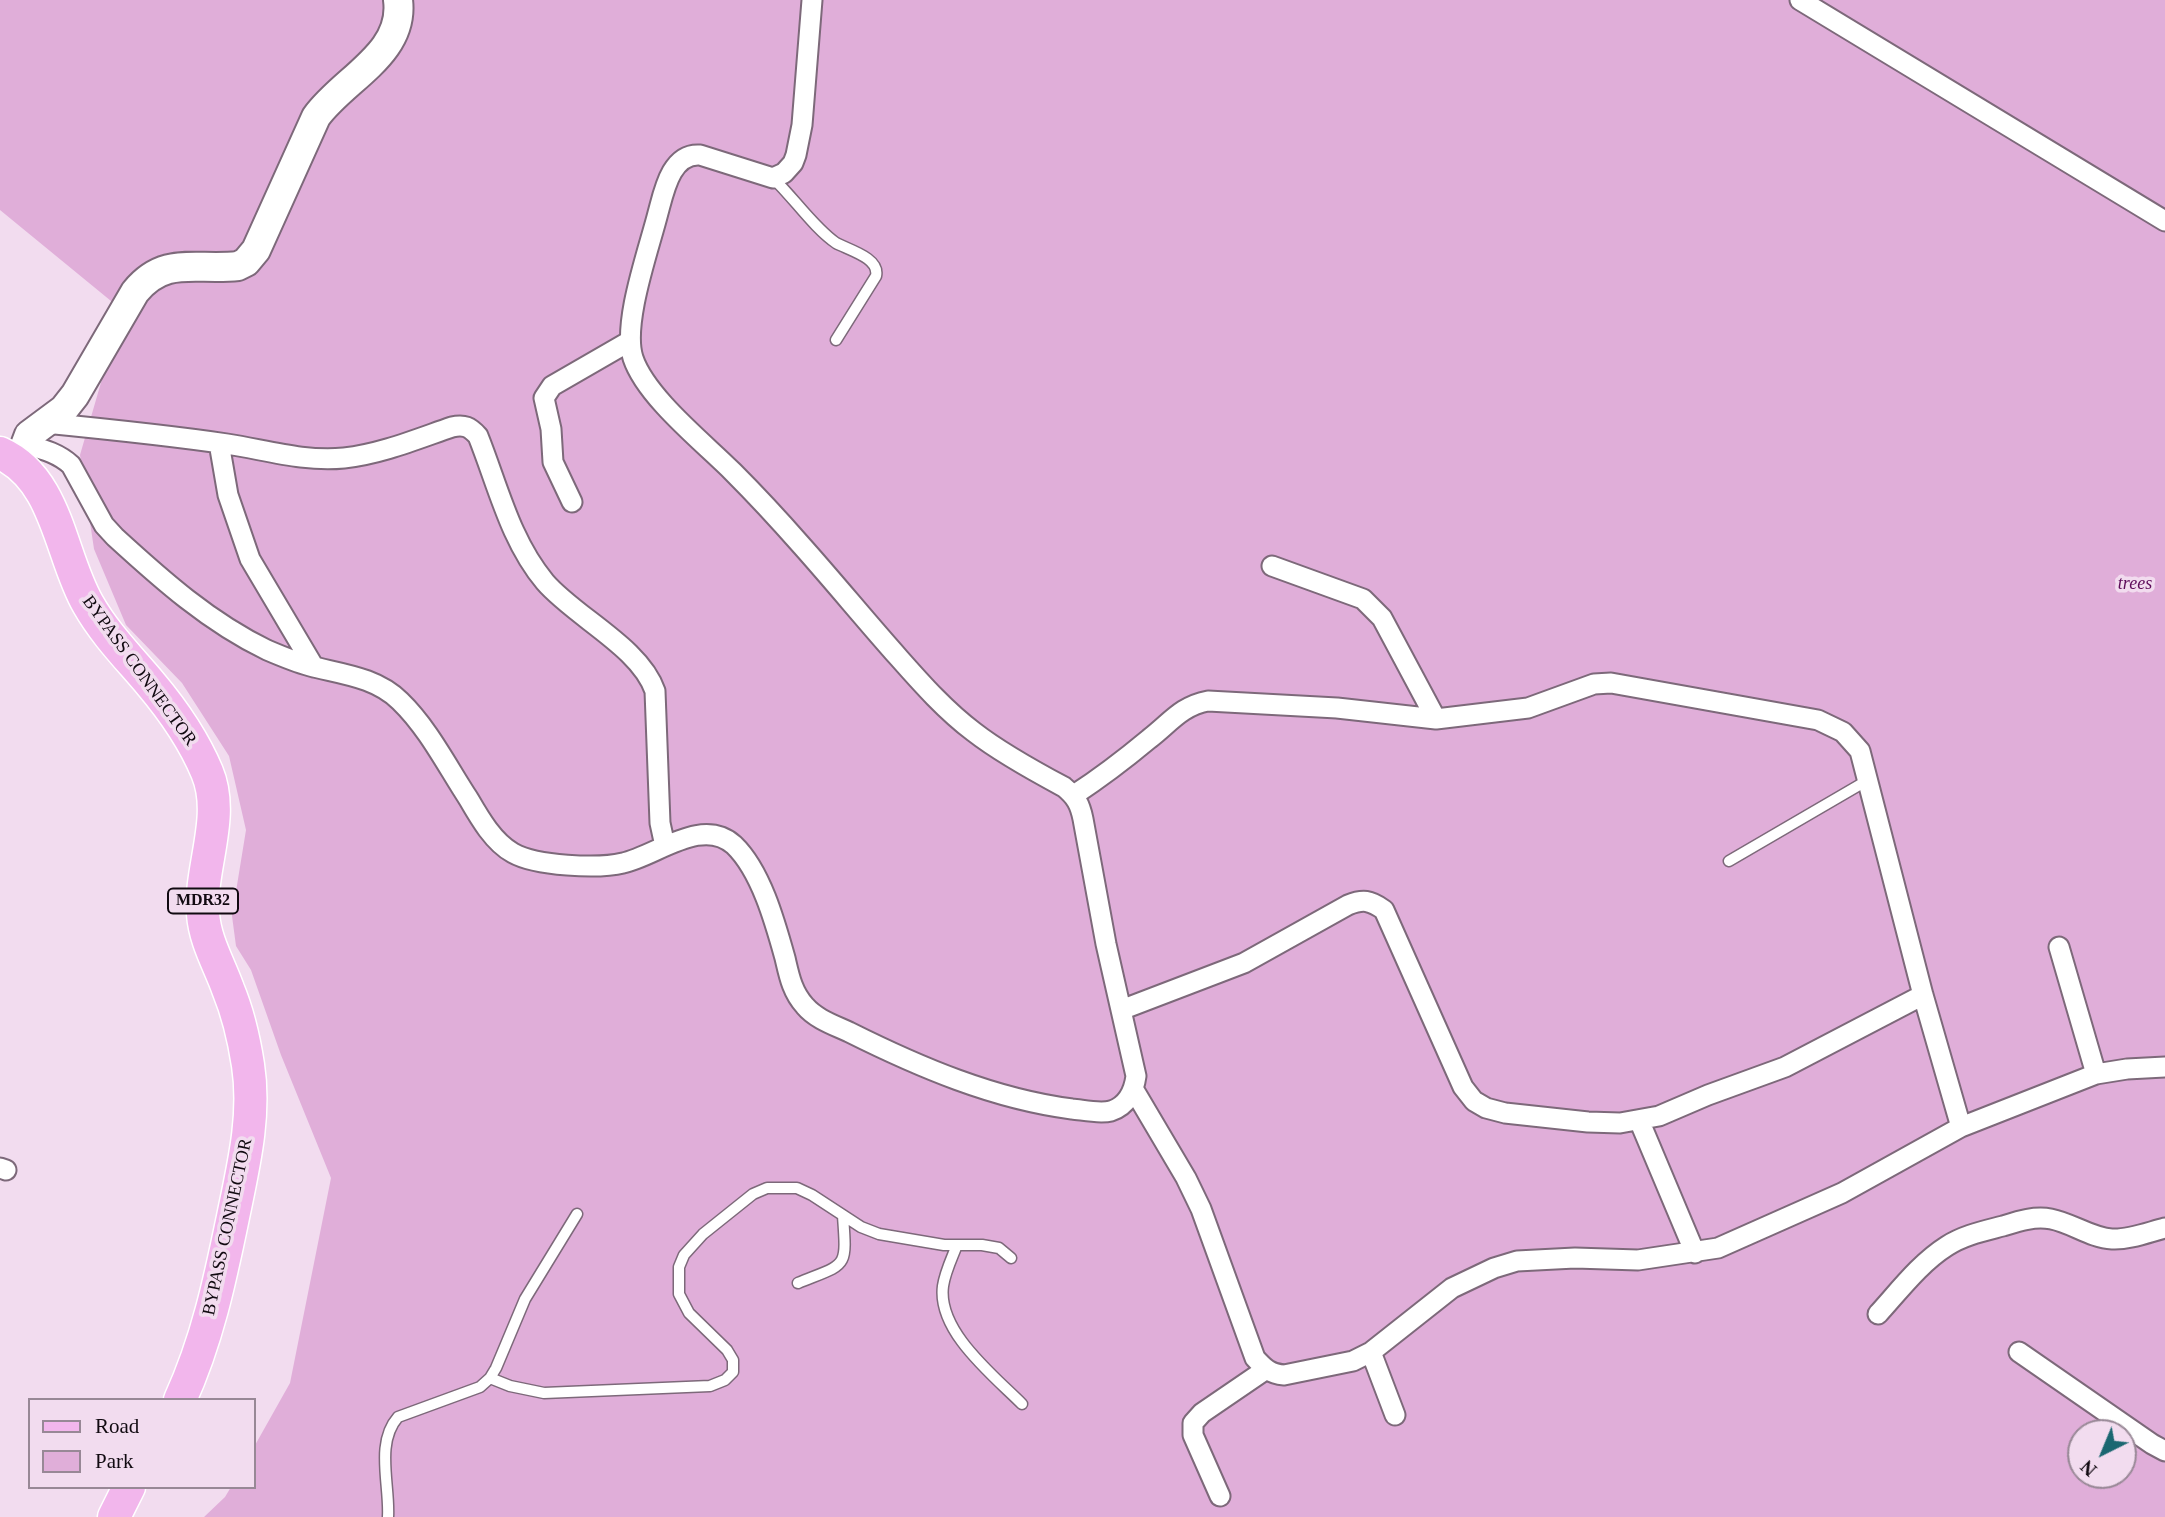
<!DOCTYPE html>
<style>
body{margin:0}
#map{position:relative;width:2165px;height:1517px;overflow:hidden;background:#f2dcef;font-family:Georgia,serif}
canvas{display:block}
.legend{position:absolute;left:28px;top:1398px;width:228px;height:91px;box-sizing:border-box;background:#f2dcef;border:2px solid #988896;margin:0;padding:9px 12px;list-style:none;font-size:21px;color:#110a11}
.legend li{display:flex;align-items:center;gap:14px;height:35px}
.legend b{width:35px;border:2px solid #988896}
.north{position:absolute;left:2067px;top:1419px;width:70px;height:70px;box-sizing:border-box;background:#f2dcef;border:2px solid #988896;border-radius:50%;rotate:223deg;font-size:19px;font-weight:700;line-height:28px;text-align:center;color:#110a11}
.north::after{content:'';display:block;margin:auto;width:24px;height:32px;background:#1b6771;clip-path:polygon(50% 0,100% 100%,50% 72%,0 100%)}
</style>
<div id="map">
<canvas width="2165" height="1517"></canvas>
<ul class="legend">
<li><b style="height:9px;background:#f2b6ec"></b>Road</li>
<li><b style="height:19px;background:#e0aed9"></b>Park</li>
</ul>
<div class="north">N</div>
</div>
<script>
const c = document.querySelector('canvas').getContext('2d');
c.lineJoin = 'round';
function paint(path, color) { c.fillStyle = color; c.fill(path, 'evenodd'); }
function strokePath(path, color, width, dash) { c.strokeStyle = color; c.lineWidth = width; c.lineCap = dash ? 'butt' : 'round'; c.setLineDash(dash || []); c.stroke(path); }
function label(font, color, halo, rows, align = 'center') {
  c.font = font + ' Georgia,serif'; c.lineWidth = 7; c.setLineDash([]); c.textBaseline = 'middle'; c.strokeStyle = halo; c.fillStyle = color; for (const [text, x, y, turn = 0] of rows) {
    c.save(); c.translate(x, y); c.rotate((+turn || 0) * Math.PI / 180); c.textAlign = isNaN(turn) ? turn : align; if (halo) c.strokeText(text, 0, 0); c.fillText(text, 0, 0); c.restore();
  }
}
paint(new Path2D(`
 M0,0H2165V1517H204L225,1497L231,1487H254V1447L290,1383L331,1178L281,1055L251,970L236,946L232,916L246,830L229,756L182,683L126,625L94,549L80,455L122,310L0,210ZM2081,1433H2123V1475H2081Z`), '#e0aed9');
const lane = new Path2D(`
 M773,178C793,197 814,228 836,243C849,250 880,258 876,276L836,340
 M1729,861L1868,780
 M957,1245C952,1258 945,1272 943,1286C937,1331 993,1375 1022,1404
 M798,1283C847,1263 847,1270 843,1216
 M490,1378L510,1386L544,1393L710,1386L725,1380L733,1372V1360L727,1350L689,1313L679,1294V1267L684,1255L703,1234L753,1194L767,1188H797L812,1195L861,1227L879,1234L944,1245H982L999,1248L1011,1258
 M388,1517C390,1485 375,1443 398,1417L480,1387L490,1378L496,1368L525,1299L577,1214`);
const street = new Path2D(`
 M1800,0L2165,221
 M45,423C106,429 167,435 227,444C266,450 304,462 344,458C381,454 417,439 452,427C464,424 470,427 478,436C498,486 510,540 545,582C575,617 640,647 655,691L660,823L665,846
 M219,443L228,495L250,559L314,667
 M25,444C42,449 58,453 71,465L104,525L115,537C162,580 209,622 267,650C281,656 295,662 310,666C341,674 376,677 400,701C428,728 447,766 468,798C479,817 493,842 513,853C536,866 598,869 623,863C656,856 702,816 734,845C761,871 775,922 785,958C789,975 792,992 805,1006C816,1019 834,1025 849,1032C919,1067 994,1099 1072,1109C1083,1110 1099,1114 1111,1111C1127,1106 1134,1091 1136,1076L1106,944L1083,819C1080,804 1076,797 1064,787C1034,771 1001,753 974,732C946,711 922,684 899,658C866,621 835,583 802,546C780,521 757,496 733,472C703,442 646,397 633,358C622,323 649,249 658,213C664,191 671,153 700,155L773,178L784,173L793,163L796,155L802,125L812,0
 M572,502L553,462L551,429L544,398L552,386L630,341
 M1272,566L1363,599L1382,618L1436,719
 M1074,795C1100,778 1125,759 1149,739C1170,723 1181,706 1208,701L1337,708L1436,719L1528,708L1594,684L1611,683L1818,720L1843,732L1860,751L1923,995L1961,1127
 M2059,947L2096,1074
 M1121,1010L1244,963L1348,905C1363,899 1370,900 1384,910L1463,1087L1474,1101L1486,1108L1505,1113L1588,1122L1620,1123L1659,1116L1708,1095L1785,1067L1923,995
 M1134,1090L1186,1178L1201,1209L1255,1358C1264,1368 1270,1374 1284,1375L1353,1361L1371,1352L1452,1288L1494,1268L1517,1261L1575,1258L1638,1260L1718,1248L1842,1193L1961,1127L2096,1074L2127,1069L2165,1067
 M1639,1120L1695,1253
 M0,1168L6,1170
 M1878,1314C1899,1291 1920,1263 1947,1246C1964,1235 1984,1231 2003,1226C2019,1221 2034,1216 2051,1219C2072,1223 2091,1238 2112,1239C2129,1240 2149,1232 2165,1228
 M1371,1352L1395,1415
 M2019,1352L2152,1444L2165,1451
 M1220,1496L1193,1435V1423L1202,1413L1265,1370`);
const secondary = new Path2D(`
 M18,464L29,435L64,409L75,395L135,292C165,255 196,271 238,266L246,262L256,250L316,117C343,79 405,54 398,0`);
const primary = new Path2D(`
 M0,453C58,479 60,556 88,604C105,634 129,658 150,683C172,709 194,741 207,772C226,817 199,868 203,914C205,941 219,964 228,989C238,1013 244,1039 248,1065C256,1116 243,1168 233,1217C220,1280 207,1341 180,1400
 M114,1517L129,1487`);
strokePath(lane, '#7d697a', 13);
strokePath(street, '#7d697a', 23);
strokePath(secondary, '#7d697a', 32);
strokePath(primary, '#fff', 35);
strokePath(lane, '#fff', 10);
strokePath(street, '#fff', 19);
strokePath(secondary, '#fff', 28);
strokePath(primary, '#f2b6ec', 32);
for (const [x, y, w] of [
 [203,901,70]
]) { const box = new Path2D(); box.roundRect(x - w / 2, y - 12.5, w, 25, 5); c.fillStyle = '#f2dcef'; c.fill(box); strokePath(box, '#110a11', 2); }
label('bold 16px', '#110a11', null, [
 ["MDR32",203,901]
]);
label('italic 18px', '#5e0c5a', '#f2dcef', [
 ["trees",2135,584]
]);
label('18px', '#110a11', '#f2dcef', [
 ["BYPASS CONNECTOR",139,671,54],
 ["BYPASS CONNECTOR",228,1227,-78]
]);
</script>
